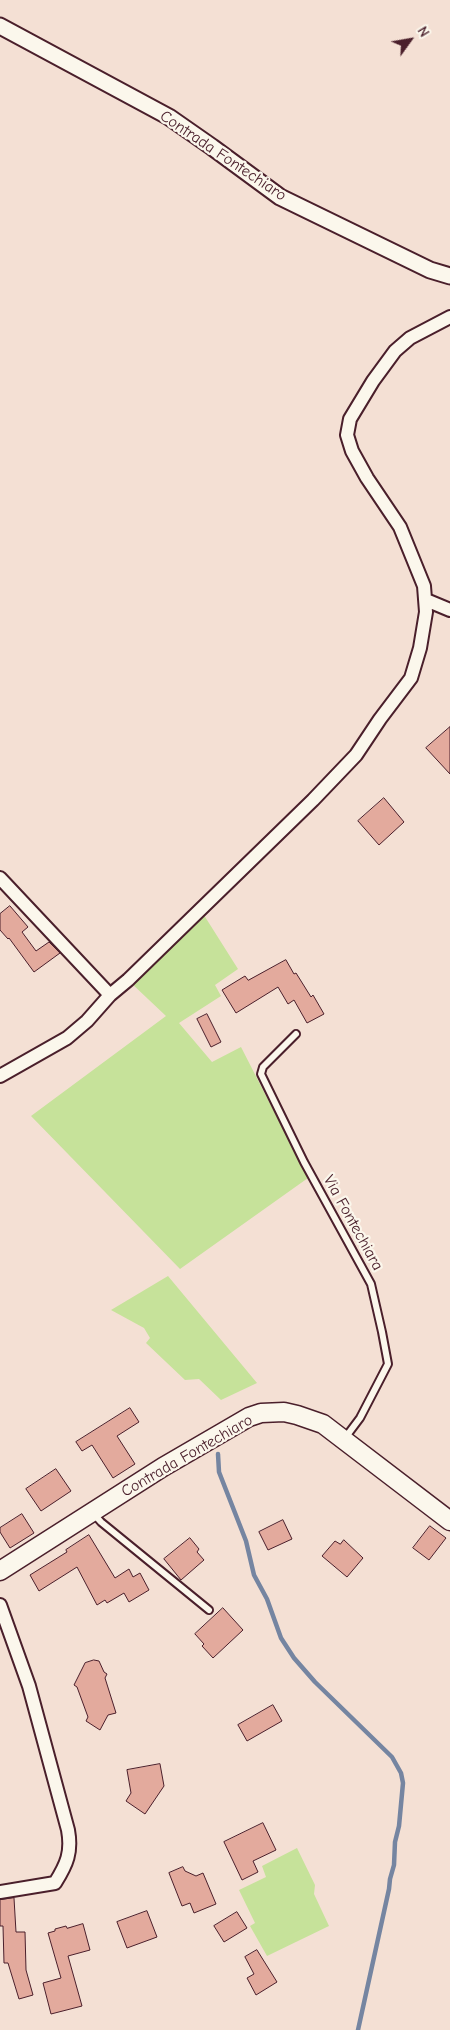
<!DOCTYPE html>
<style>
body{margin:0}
#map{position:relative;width:450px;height:2030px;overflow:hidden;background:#f4e0d4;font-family:"Comic Neue",sans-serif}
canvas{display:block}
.north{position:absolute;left:385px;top:15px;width:50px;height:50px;-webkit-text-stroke:4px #fbf7ec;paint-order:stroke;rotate:58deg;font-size:14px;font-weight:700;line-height:20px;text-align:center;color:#4a1f2b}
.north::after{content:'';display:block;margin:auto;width:18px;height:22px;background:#4a1f2b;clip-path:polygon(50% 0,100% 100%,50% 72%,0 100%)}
</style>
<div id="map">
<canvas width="450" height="2030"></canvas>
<div class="north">N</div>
</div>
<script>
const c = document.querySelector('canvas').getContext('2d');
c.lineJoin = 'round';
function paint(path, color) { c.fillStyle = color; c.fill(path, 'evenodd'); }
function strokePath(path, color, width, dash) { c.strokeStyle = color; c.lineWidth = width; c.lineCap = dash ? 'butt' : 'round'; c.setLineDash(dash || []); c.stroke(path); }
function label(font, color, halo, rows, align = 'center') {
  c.font = font + ' "Comic Neue",sans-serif'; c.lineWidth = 4.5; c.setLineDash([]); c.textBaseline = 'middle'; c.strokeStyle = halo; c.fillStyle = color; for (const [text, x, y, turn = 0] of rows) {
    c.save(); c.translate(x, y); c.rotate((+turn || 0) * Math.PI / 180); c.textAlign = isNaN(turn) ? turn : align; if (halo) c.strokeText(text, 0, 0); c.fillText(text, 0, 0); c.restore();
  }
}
paint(new Path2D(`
 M202,912L238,969L215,985L221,996L179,1023L212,1062L241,1047L308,1178L180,1269L31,1116L166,1016L130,982Z
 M168,1276L257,1383L221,1400L199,1379L185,1380L146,1343L150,1338L144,1328L111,1310Z
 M297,1848L315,1885L314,1894L329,1926L267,1956L250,1926L255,1923L239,1890L266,1877L262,1866Z`), '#c6e29a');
strokePath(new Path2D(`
 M218,1454L219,1472L246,1541L254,1575L267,1599L281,1638L294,1658L315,1682L392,1757L401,1773L403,1783L399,1826L395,1842L394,1865L390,1879L389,1889L358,2030`), '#7585a1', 4.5);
const building = new Path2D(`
 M450,727V774L426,748Z
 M384,798L404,822L379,845L358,821Z
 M10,906L28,927L22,932L36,951L49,942L60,953L34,972L9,938L8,939L0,930V914Z
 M286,960L294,974L296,973L311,997L313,995L324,1014L307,1023L294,1000L288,1004L278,987L236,1013L222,990L245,976L248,980Z
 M207,1014L221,1042L211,1047L197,1019Z
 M130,1408L139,1422L117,1436L135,1464L113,1478L92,1445L82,1451L76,1442Z
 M56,1469L71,1491L41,1511L26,1489Z
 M22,1514L34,1533L10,1548L0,1532V1528Z
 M283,1520L292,1539L268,1550L259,1532Z
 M430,1526L446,1538L429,1560L413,1548Z
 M89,1535L115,1578L129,1569L133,1577L140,1573L149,1590L129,1602L124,1593L107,1603L105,1600L97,1605L77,1567L39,1591L30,1575L67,1552L66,1550Z
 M190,1538L199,1549L197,1552L204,1560L181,1580L164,1559Z
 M344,1540L363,1558L347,1577L322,1556L335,1541L340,1544Z
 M223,1608L243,1630L213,1658L202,1646L204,1644L195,1634Z
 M94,1660L99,1661L104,1672L107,1674L105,1678L116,1713L108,1715L100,1730L86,1721L88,1717L77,1687L74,1685L85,1663Z
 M273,1705L282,1721L247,1741L238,1725Z
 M160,1764L164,1786L145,1814L126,1801L131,1793L127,1770Z
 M263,1823L276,1850L253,1861L258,1872L242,1880L224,1842Z
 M183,1867L185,1871L196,1876L203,1873L216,1904L194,1913L190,1903L182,1906L169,1873Z
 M14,1898L16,1932H25L26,1970L33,1995L19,1999L8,1963H4L3,1926H0V1900Z
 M147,1911L157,1937L127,1948L117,1922Z
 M237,1912L247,1928L224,1942L214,1926Z
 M83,1924L90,1950L68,1956L82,2006L51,2014L43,1983L61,1978L48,1933L55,1931V1929L66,1926L67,1928Z
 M257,1950L277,1982L256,1995L247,1978L254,1974L245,1957Z`);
paint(building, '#e3aa9d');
strokePath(building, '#4a1f2b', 1);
const service = new Path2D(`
 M296,1034L263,1067L261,1074L304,1162L371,1284L382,1332L388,1364L360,1418L345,1438
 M93,1513L101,1522L209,1610`);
const minor = new Path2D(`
 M426,600L450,610
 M0,878L110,995
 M0,1076L67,1038L87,1021L110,995L128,980L313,800L356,755L380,719L411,678L420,648L426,612L424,586L400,527L367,478L352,451L347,435L350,419L373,381L395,351L410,338L450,317
 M0,1605L29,1686L68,1830C72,1852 67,1864 55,1883L0,1892`);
const tertiary = new Path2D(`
 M0,26L169,117L212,147L280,197L430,270L450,276`);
const secondary = new Path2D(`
 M0,1571L163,1467L249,1417L261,1413L284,1412L297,1415L323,1424L450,1521`);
strokePath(service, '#4a1f2b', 10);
strokePath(minor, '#4a1f2b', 16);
strokePath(tertiary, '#4a1f2b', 19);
strokePath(secondary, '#4a1f2b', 21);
strokePath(service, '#fbf7ec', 6);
strokePath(minor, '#fbf7ec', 12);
strokePath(tertiary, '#fbf7ec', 15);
strokePath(secondary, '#fbf7ec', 18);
label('16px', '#4a1f2b', '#fbf7ec', [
 ["Contrada Fontechiaro",223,156,34],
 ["Via Fontechiara",353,1223,61],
 ["Contrada Fontechiaro",187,1456,-30]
]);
</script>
